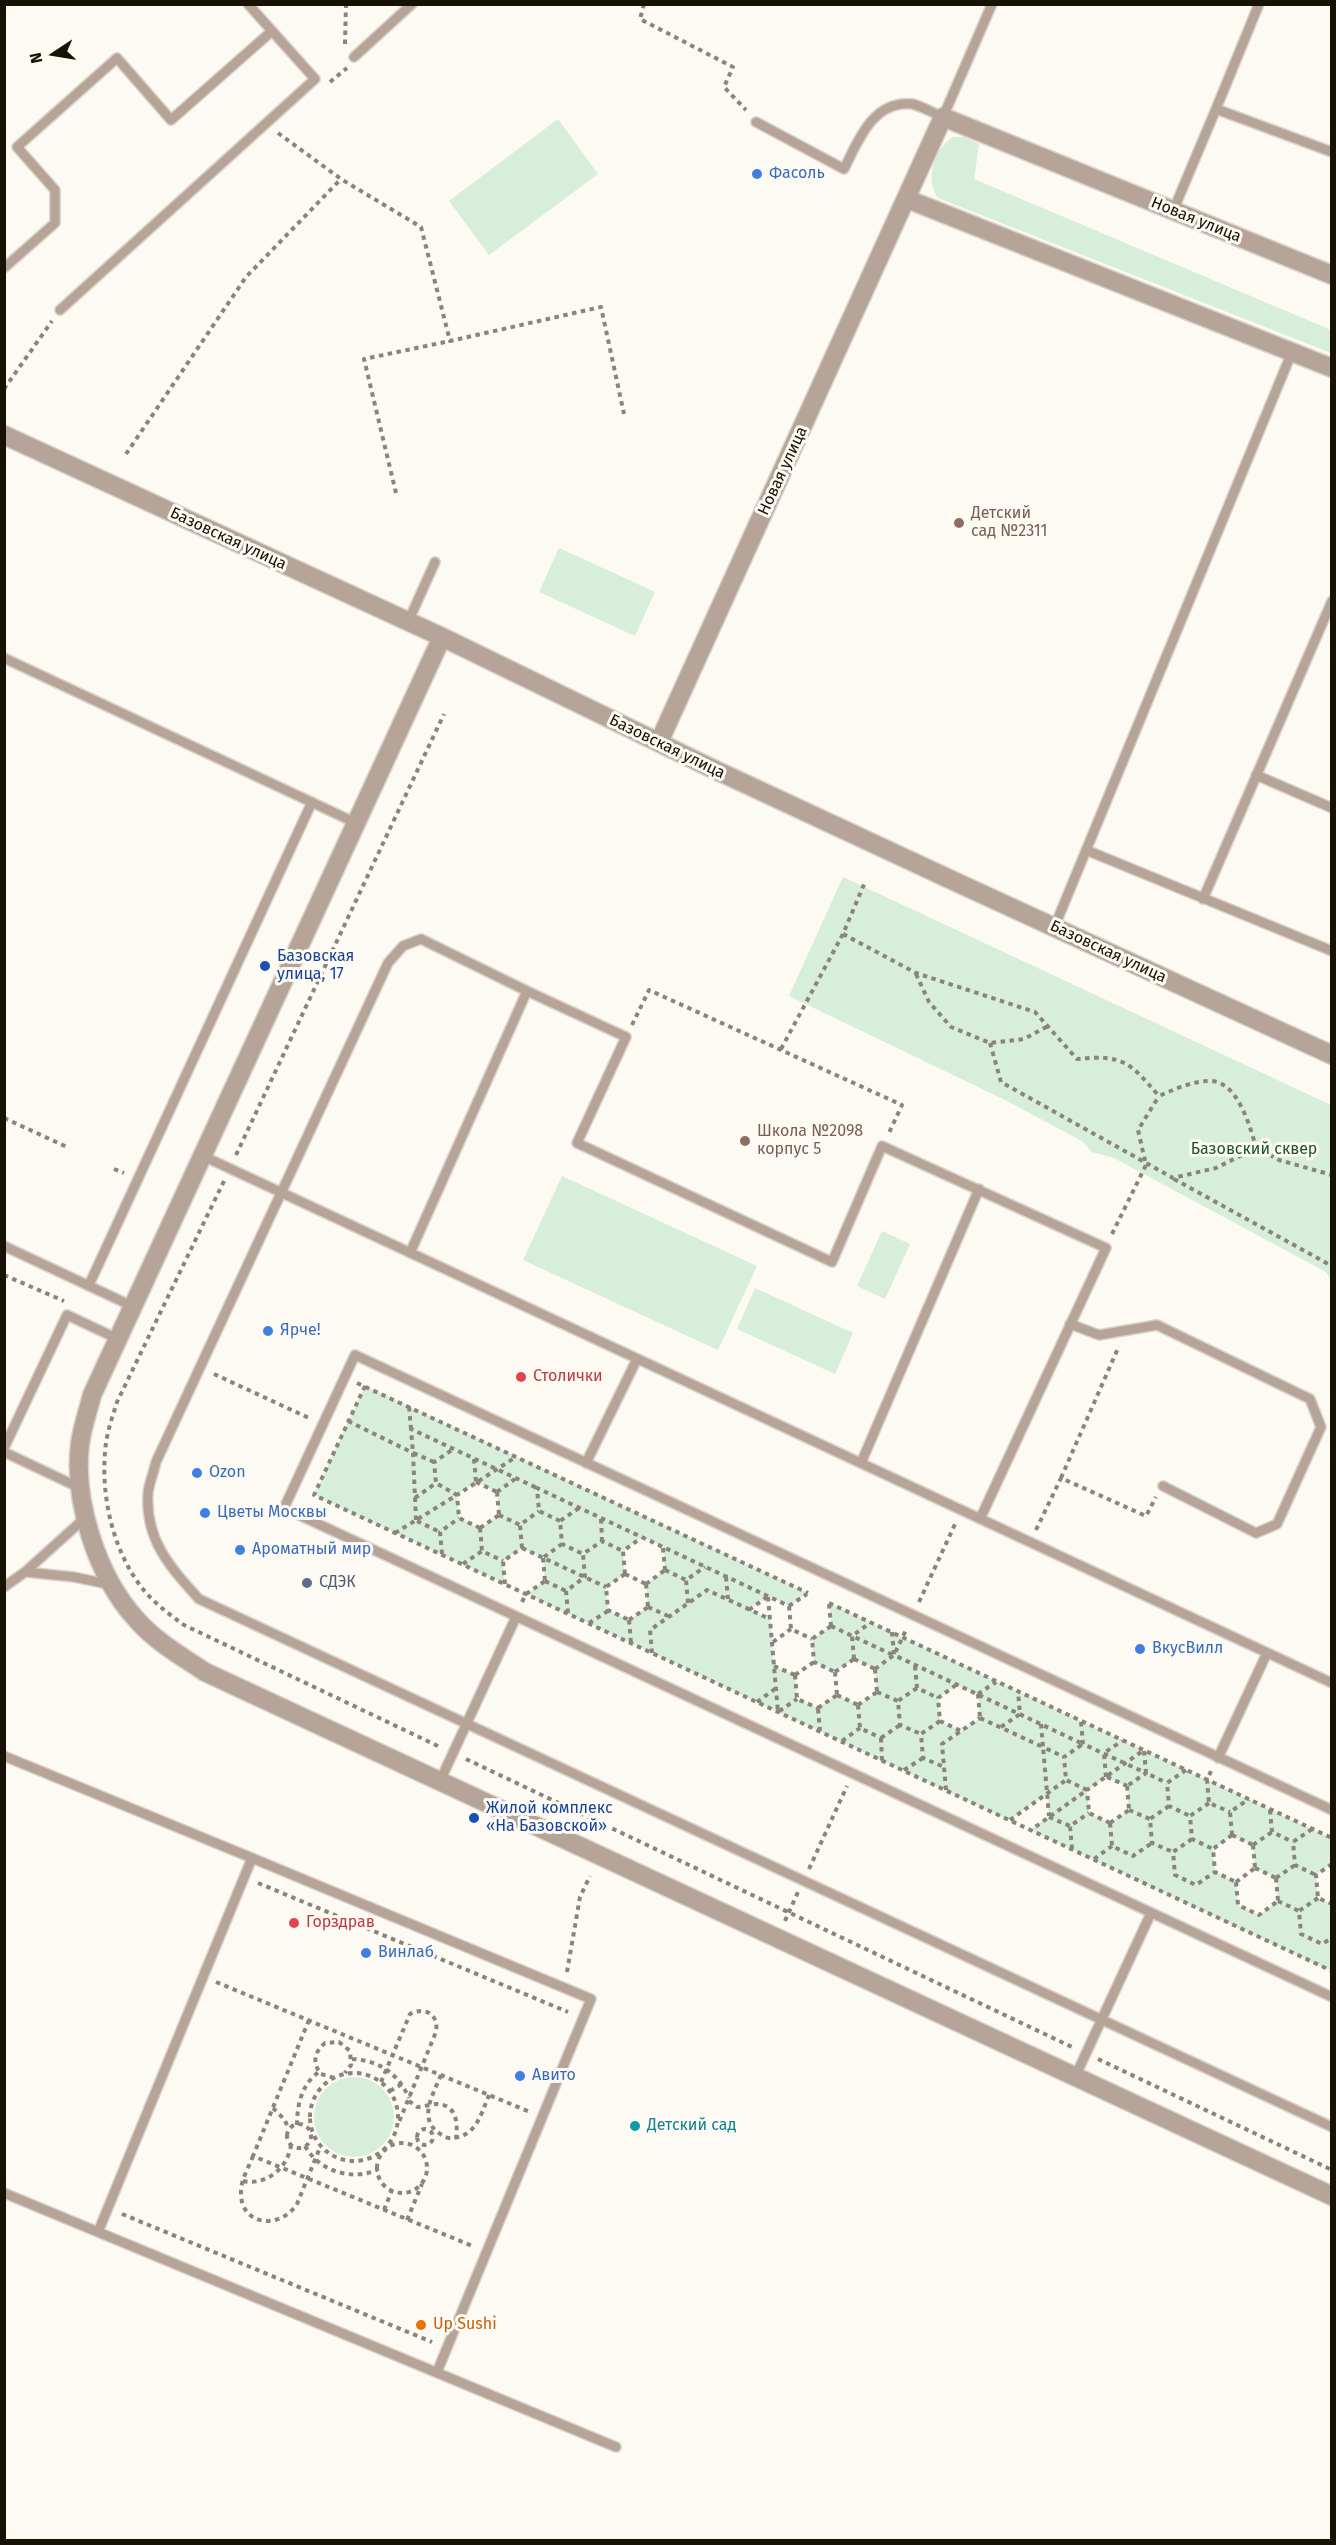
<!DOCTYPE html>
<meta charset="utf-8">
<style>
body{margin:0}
#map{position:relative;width:1336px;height:2545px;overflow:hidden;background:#fdf9f3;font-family:"Fira Sans",sans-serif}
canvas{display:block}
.frame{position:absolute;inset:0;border:6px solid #171106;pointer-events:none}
.north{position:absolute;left:24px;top:24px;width:60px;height:60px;-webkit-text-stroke:4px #fdf9f3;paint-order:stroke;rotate:258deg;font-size:16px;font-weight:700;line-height:24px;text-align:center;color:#171106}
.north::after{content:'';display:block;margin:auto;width:21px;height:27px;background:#171106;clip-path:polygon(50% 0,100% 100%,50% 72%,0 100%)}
</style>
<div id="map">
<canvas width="1336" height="2545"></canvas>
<div class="frame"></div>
<div class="north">N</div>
</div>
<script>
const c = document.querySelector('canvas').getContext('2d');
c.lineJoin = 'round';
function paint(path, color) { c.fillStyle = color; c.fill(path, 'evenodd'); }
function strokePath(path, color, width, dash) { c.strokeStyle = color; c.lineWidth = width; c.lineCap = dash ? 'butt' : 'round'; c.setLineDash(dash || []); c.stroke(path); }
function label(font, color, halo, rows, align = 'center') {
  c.font = font + ' "Fira Sans",sans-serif'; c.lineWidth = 6; c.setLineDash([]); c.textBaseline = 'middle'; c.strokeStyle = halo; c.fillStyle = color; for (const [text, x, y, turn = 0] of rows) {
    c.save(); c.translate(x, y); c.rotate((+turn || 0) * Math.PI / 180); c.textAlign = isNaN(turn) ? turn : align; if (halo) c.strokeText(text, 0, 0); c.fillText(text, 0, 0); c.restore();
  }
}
paint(new Path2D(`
 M558,119L598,174L489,255L449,201Z
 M953,137H964L979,144L974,179L1331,330V353L938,198C925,179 933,149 953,137Z
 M559,548L655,592L635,636L539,592Z
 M843,877L1331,1105V1280L1326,1272L1114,1158L1092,1152L1082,1141L1003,1099L789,996Z
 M562,1176L757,1266L718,1350L523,1260Z
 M882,1231L910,1244L885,1299L857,1286Z
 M755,1288L853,1333L835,1374L737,1329Z
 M365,1386L808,1593L789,1606L768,1596L749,1610L770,1619L774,1666L795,1675L797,1699L818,1708L837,1695L858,1705L877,1692L875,1669L854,1659L835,1672L814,1662L812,1639L831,1626L829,1603L1331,1838V1864L1316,1875L1318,1898L1331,1904V1971L1030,1830L1049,1816L1047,1794L1009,1820L526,1594L545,1581L543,1558L522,1548L503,1561L505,1584L314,1495ZM476,1482L497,1492L499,1515L480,1528L459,1518L457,1495ZM642,1537L663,1547L665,1570L646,1584L648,1607L629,1620L608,1610L606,1587L625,1574L623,1551ZM957,1685L978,1695L980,1718L961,1731L940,1721L938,1698ZM1106,1777L1127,1787L1129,1810L1110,1823L1089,1813L1087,1790ZM1232,1836L1253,1845L1255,1868L1276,1878L1278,1901L1259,1915L1238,1905L1236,1882L1215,1872L1213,1849Z
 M314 2117a40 40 0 1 1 80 0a40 40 0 1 1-80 0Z`), '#d6eeda');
const lane = new Path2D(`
 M354,57L412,4
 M1216,109L1259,4
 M756,122L844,169C858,141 873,100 912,104C922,106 933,113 943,117L992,4
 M1173,211L1216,109L1332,152
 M4,268L55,223V190L17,147L117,58L171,120L272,31
 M60,310L315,79L248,4
 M408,622L435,562
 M4,658L356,823
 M1256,775L1332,808
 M1086,850L1332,951
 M1203,899L1332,601
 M1054,928L1292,352
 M527,991L626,1037L577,1143L832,1262L882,1146L1106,1248L980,1519
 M203,1156L1332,1683
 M4,1246L134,1307
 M410,1253L527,991L421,939L403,946L388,963L156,1462C154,1472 149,1483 148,1493C145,1540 170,1567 199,1599L1332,2127
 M89,1285L312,802
 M1070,1324L1099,1335L1157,1325L1310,1399L1321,1427L1277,1524L1256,1533L1163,1486
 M4,1448L67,1315L118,1339
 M4,1452L80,1488
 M586,1463L637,1359
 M861,1463L979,1189
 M25,1572L74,1577L112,1585
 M4,1587L25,1572L86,1517
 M4,1756L252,1858
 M1218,1758L1267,1653
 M440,1781L516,1617
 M1332,1810L355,1355L284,1508L1332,1997
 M1075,2077L1151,1913
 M4,2193L616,2447
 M98,2232L252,1858L591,1999L437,2372`);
const street = new Path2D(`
 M907,199L1332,368
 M4,435L442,637L707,766L958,883L1332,1055
 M442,637L92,1395C88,1411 82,1428 80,1444C73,1501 97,1576 136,1619C155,1641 181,1656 205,1672L1332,2196
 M659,742L943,117L1332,275`);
strokePath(lane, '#d8d4cd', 12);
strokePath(street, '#d8d4cd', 21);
strokePath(new Path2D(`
 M644,4L640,19L733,67L724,87L746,110
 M345,44L346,4
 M330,82L347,68
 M278,133L341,179L421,227L450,341L601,307L624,414
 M4,389L52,321
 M126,454L246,277L341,179
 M396,493L364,359L450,341
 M843,934L916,973L1035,1012L1077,1059C1124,1054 1130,1063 1159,1096C1175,1089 1192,1081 1210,1081C1238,1081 1250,1127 1256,1147L1279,1160L1332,1175
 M916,974L929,1002L951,1027L990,1043L1024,1039L1048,1026
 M632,1025L649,990L902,1105L888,1135
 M990,1043L1001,1082L1173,1178L1216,1168L1256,1148
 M781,1049L843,934L865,882
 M4,1118L67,1147
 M236,1155L444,714
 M114,1169L124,1173
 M1174,1179L1332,1266
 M224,1181L117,1402C113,1415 108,1429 106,1443C100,1488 110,1542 137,1581C149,1599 166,1612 184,1625L440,1747
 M1112,1234L1146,1165L1138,1130L1159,1096
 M4,1275L64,1301
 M214,1374L311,1419
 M357,1383L808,1593
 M365,1386L314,1495L1332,1971
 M409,1407L411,1429
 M348,1421L413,1453L416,1520
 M474,1459L476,1482
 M434,1462L413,1453L411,1429L537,1488
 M1061,1478L1119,1346
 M476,1482L497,1492
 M497,1492L515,1479
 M497,1492L499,1515
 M415,1498L436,1483L434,1462L452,1450
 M579,1508L560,1521L562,1544L583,1554
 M499,1515L520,1525
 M601,1519L602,1541
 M417,1521L440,1532
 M560,1521L539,1511L537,1488L789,1606
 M480,1528L459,1518L457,1495L516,1457
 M480,1528L482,1551L503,1561
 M480,1528L499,1515
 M1036,1530L1061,1478L1146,1516L1156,1497
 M395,1533L457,1495L436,1483
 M522,1548L606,1587
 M522,1548L520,1525L539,1511
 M663,1548L665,1570
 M442,1554L440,1532L459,1518
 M544,1557L562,1544
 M543,1558L545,1581
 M463,1564L482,1551
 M665,1570L686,1580
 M625,1574L606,1587L608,1610L629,1620
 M625,1574L623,1551L641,1538
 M625,1574L646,1584
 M726,1577L728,1599
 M545,1581L566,1591
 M505,1584L503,1561L522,1548
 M646,1584L648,1607
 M646,1584L665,1570
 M768,1597L778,1712L797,1699
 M522,1602L526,1594L545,1581
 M919,1602L956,1522
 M688,1603L686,1580L705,1567
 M829,1603L1332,1838
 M829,1604L831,1626
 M789,1606L791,1629L812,1639
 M789,1606L807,1594
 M648,1607L668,1616
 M749,1610L767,1597
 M568,1613L566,1591L585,1577L583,1554L602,1541L623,1551
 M629,1620L631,1643
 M629,1620L648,1607
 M589,1623L608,1611
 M831,1626L893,1655
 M831,1626L812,1639L814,1662L835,1672
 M892,1632L894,1655L1083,1744L1064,1757L1066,1780L1087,1790L1031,1830
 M773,1642L791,1629
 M652,1653L650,1630L707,1590L770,1619
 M854,1659L852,1636L870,1623
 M854,1659L875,1669
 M774,1666L795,1675
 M915,1666L917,1688L938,1698
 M875,1669L894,1655L907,1628
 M875,1669L877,1692
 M835,1672L854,1659
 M835,1672L837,1695
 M795,1675L797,1699L818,1708
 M795,1675L814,1662
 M956,1685L938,1698L940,1721L961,1731
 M917,1688L898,1701L900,1725L921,1734
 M877,1692L898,1701
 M978,1694L980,1718
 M978,1694L996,1682
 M837,1695L858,1705
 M757,1702L775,1689
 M858,1705L860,1728L881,1738
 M858,1705L877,1692
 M818,1708L837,1695
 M818,1709L820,1731
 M980,1718L1043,1747L1049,1816
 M940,1721L921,1734L923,1758L944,1767
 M1081,1722L1083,1744L1146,1773L1127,1786
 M1041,1724L1043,1747L1064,1757
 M1001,1727L1020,1714L1018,1692
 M881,1738L900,1725
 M881,1738L882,1761
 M842,1741L860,1728
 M466,1759L1072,2047
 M904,1770L923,1758
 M1186,1770L1167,1783L1169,1806L1190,1816
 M1211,1771L1207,1780L1209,1803L1230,1812
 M1106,1777L1104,1753L1122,1741
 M1107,1777L1127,1786
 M1127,1786L1129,1810
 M946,1790L942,1744L980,1718
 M1209,1803L1190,1816L1192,1839L1213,1849
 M1169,1806L1150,1819L1152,1843L1173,1852
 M1129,1810L1150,1819
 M1270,1810L1272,1832L1293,1842
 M1049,1817L1070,1826
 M1010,1820L1066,1780
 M1110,1823L1089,1813L1087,1790L1144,1750L1146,1773L1167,1783
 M1110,1823L1112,1846L1133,1856L1152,1843
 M1110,1823L1129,1810
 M1312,1829L1293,1842L1295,1865L1316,1875
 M1232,1835L1213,1849L1215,1872L1236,1882
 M1232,1835L1230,1812L1249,1799
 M1232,1835L1253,1845
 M1192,1839L1173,1852L1175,1875L1196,1885L1215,1872
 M1253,1845L1272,1832
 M1253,1845L1255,1868
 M1072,1849L1070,1826L1089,1813
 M1094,1859L1112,1846
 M1332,1864L1316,1875L1318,1898L1332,1904
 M1255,1868L1276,1878
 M809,1869L847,1786
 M1276,1878L1295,1865
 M1276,1878L1278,1901
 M1236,1882L1238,1905L1259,1915L1278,1901
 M1236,1882L1255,1868
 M258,1883L568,2012
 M1318,1898L1299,1911L1301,1934L1322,1944L1332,1938
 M1278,1901L1299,1911
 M785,1921L798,1892
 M567,1972L580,1897L590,1876
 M216,1982L530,2112
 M309,2020L253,2156L475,2247
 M352,2059C378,2060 398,2073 409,2098
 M1098,2059L1332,2170
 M310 2117a44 44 0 1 1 88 0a44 44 0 1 1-88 0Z
 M441,2075C431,2099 415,2124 448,2138C475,2139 480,2117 489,2095
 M334,2078L321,2074C312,2063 314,2052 325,2043L339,2042L350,2051L351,2065L345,2073
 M381,2082L410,2014C426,2006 439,2015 436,2032L399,2122
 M390,2091L402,2084
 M409,2101L417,2107C424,2107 431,2104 437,2104C457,2105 458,2123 456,2139
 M273,2108L284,2119L289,2129
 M287 2136a12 12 0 1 1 24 0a12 12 0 1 1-24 0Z
 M297,2125C297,2104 302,2084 319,2072
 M417 2137a8 8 0 1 1 16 0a8 8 0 1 1-16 0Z
 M377 2168a25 25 0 1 1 50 0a25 25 0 1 1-50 0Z
 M305,2146C319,2171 351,2181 377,2170
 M253,2156C249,2167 241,2179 241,2192C240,2226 280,2230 297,2204L321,2145
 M243,2181C266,2186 288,2168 291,2145
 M384,2210L392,2190
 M122,2214L432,2342
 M407,2220L422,2184`), '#8a857c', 4, [4.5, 4.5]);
strokePath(lane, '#b7a499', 9);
strokePath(street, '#b7a499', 18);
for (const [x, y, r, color] of [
 [757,174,6,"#3f7fe0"],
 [959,523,6,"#8d6e63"],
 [265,966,6,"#1a4fb4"],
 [745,1141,6,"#8d6e63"],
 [268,1331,6,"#3f7fe0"],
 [521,1377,6,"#e0444e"],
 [197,1473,6,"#3f7fe0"],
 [205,1513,6,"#3f7fe0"],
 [240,1550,6,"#3f7fe0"],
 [307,1583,6,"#5c6f8a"],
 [1140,1649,6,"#3f7fe0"],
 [474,1818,6,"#1a4fb4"],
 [294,1923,6,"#e0444e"],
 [366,1953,6,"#3f7fe0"],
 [520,2076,6,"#3f7fe0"],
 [635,2126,6,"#0f9aa8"],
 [421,2325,6,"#e8710a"]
]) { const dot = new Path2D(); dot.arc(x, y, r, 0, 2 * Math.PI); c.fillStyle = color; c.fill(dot); strokePath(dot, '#fdf9f3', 2); }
label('16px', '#366cbe', '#fdf9f3', [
 ["Фасоль",769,174],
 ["Ярче!",280,1331],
 ["Ozon",209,1473],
 ["Цветы Москвы",217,1513],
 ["Ароматный мир",252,1550],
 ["ВкусВилл",1152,1649],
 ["Винлаб",378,1953],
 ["Авито",532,2076]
], 'left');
label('16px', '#171106', '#fdf9f3', [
 ["Новая улица",1196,220,22],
 ["Новая улица",783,471,-65],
 ["Базовская улица",228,539,25],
 ["Базовская улица",667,747,26],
 ["Базовская улица",1108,952,25]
]);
label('16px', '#785e54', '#fdf9f3', [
 ["Детский",971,514],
 ["сад №2311",971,532],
 ["Школа №2098",757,1132],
 ["корпус 5",757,1150]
], 'left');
label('16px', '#164399', '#fdf9f3', [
 ["Базовская",277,957],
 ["улица, 17",277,975],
 ["Жилой комплекс",486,1809],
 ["«На Базовской»",486,1827]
], 'left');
label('16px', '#1a542b', '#fdf9f3', [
 ["Базовский сквер",1254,1150]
]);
label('16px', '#be3a42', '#fdf9f3', [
 ["Столички",533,1377],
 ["Горздрав",306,1923]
], 'left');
label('16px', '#4e5e75', '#fdf9f3', [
 ["СДЭК",319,1583]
], 'left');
label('16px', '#0d838f', '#fdf9f3', [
 ["Детский сад",647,2126]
], 'left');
label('16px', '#c56008', '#fdf9f3', [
 ["Up Sushi",433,2325]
], 'left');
</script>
